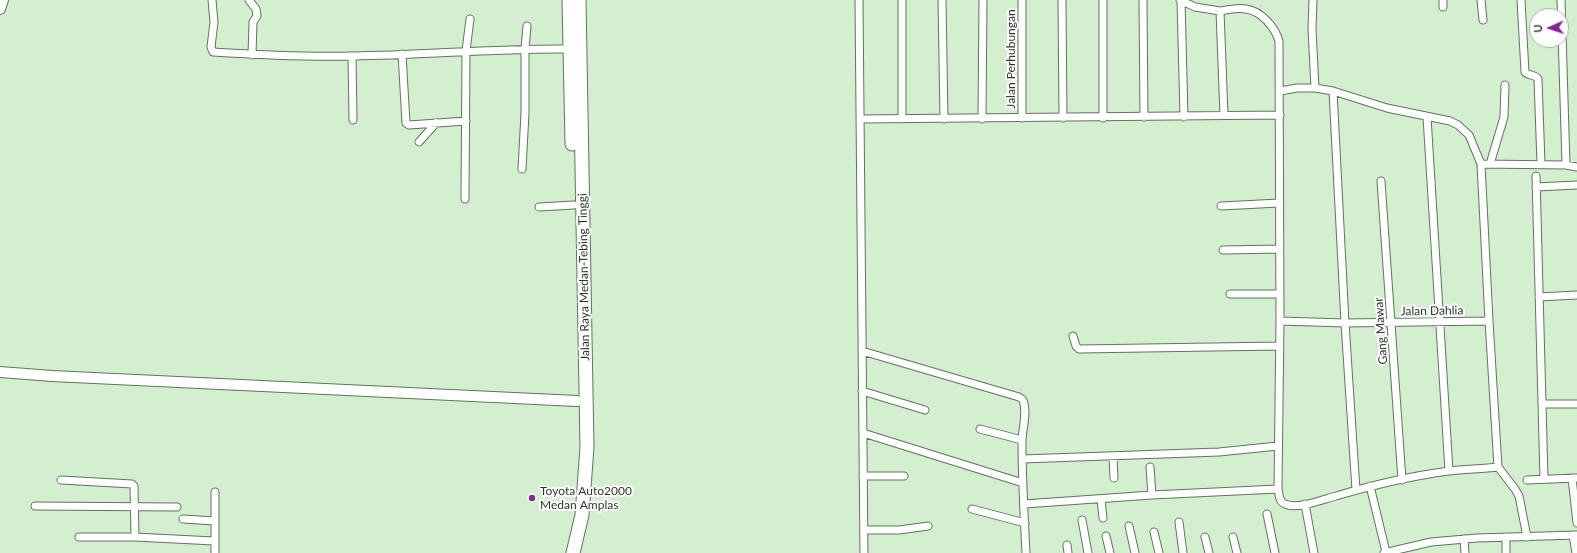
<!DOCTYPE html>
<style>
body{margin:0}
#map{position:relative;width:1577px;height:553px;overflow:hidden;background:#d3efcf;font-family:Lato,sans-serif}
canvas{display:block}
.north{position:absolute;left:1529px;top:8px;width:40px;height:40px;box-sizing:border-box;background:#fff;border:1px solid #abafaa;border-radius:50%;rotate:267deg;font-size:11px;font-weight:700;line-height:16px;text-align:center;color:#2c372b}
.north::after{content:'';display:block;margin:auto;width:14px;height:18px;background:#832793;clip-path:polygon(50% 0,100% 100%,50% 72%,0 100%)}
</style>
<div id="map">
<canvas width="1577" height="553"></canvas>
<div class="north">U</div>
</div>
<script>
const c = document.querySelector('canvas').getContext('2d');
c.lineJoin = 'round';
function strokePath(path, color, width, dash) { c.strokeStyle = color; c.lineWidth = width; c.lineCap = dash ? 'butt' : 'round'; c.setLineDash(dash || []); c.stroke(path); }
function label(font, color, halo, rows, align = 'center') {
  c.font = font + ' Lato,sans-serif'; c.lineWidth = 4; c.setLineDash([]); c.textBaseline = 'middle'; c.strokeStyle = halo; c.fillStyle = color; for (const [text, x, y, turn = 0] of rows) {
    c.save(); c.translate(x, y); c.rotate((+turn || 0) * Math.PI / 180); c.textAlign = isNaN(turn) ? turn : align; if (halo) c.strokeText(text, 0, 0); c.fillText(text, 0, 0); c.restore();
  }
}
const street = new Path2D(`
 M212,0L214,22L211,47L213,52C260,55 307,57 353,56C426,55 497,48 570,49
 M249,0L256,9L257,16L253,22L252,55
 M859,0L864,553
 M902,0V119
 M942,0L944,119
 M1022,0V118
 M1062,0L1063,118
 M1103,0V118
 M1143,0L1144,117
 M1180,0L1195,7L1220,11L1224,115
 M1181,0L1184,117
 M1313,0L1312,29L1315,88
 M1443,0V7
 M1481,0L1483,20
 M1521,0L1525,72C1528,76 1535,74 1538,79L1541,164
 M1561,0L1566,165
 M1220,11C1228,10 1237,7 1246,9C1261,11 1275,27 1279,41L1280,321L1278,489C1279,494 1279,502 1285,504C1297,510 1324,499 1336,496C1373,485 1411,476 1449,471C1466,469 1482,469 1498,467L1489,321L1481,164L1469,135L1458,125L1450,121L1387,108L1333,91L1315,88H1297L1280,91
 M402,54L406,123L409,125L466,121
 M352,56L353,120
 M1333,91L1345,323L1356,490
 M1427,117L1449,471
 M860,119L1280,115
 M982,119L983,0
 M419,142L436,123
 M1481,164L1566,165L1577,167
 M1490,164L1504,117L1505,85
 M522,169L525,113V49L527,26
 M1536,176L1544,479
 M1381,181L1402,480
 M1536,187L1577,185
 M465,199L466,51L470,19
 M1221,206L1279,203
 M539,207L574,205
 M1223,250L1279,249
 M1230,294H1279
 M1539,297L1577,295
 M1280,321L1345,323L1489,321
 M1073,336L1076,346L1079,349L1279,346
 M862,351L1019,397L1023,400C1028,413 1022,429 1022,442C1022,479 1024,516 1026,553
 M862,391L925,410
 M1542,404H1577
 M980,429L1022,440
 M863,433L1023,483
 M1113,457L1114,478
 M1022,459L1219,452L1278,446
 M1150,467L1152,495
 M1498,467L1515,489L1519,496L1527,537
 M863,476H904
 M1572,478L1577,523
 M61,480L132,484L134,486L135,537
 M1527,480L1577,478
 M1370,486L1386,552
 M1101,499L1103,518
 M1024,504L1152,495L1278,489
 M1305,504L1314,553
 M35,506L177,507
 M972,509L1025,523
 M1267,514L1275,553
 M183,519L215,521
 M1082,520L1088,553
 M1179,522L1183,553
 M1129,526L1135,553
 M864,530H899L928,526
 M1154,532L1159,553
 M1573,535L1576,553
 M1106,536L1110,553
 M79,537H135L214,541
 M1205,537L1209,553
 M1233,537L1237,553
 M1506,538V553
 M1464,539L1465,553
 M1067,545L1068,553
 M215,553V492
 M1384,553L1431,542L1477,538L1577,535`);
const secondary = new Path2D(`
 M0,9L3,0
 M0,372L52,376L577,401`);
const highway = new Path2D(`
 M569,0L572,144
 M573,553L582,515L587,447L579,0`);
strokePath(street, '#5e765b', 9);
strokePath(secondary, '#5e765b', 12);
strokePath(highway, '#5e765b', 15);
strokePath(street, '#fff', 7);
strokePath(secondary, '#fff', 10);
strokePath(highway, '#fff', 13);
for (const [x, y, r, color] of [
 [532,498,4,"#832793"]
]) { const dot = new Path2D(); dot.arc(x, y, r, 0, 2 * Math.PI); c.fillStyle = color; c.fill(dot); strokePath(dot, '#fff', 1.5); }
label('12px', '#2c372b', '#fff', [
 ["Jalan Perhubungan",1011,59,-90],
 ["Jalan Raya Medan-Tebing Tinggi",584,277,-91],
 ["Jalan Dahlia",1432,311,-1],
 ["Gang Mawar",1381,331,-94]
]);
label('12px', '#2c372b', '#fff', [
 ["Toyota Auto2000",540,491],
 ["Medan Amplas",540,505]
], 'left');
</script>
